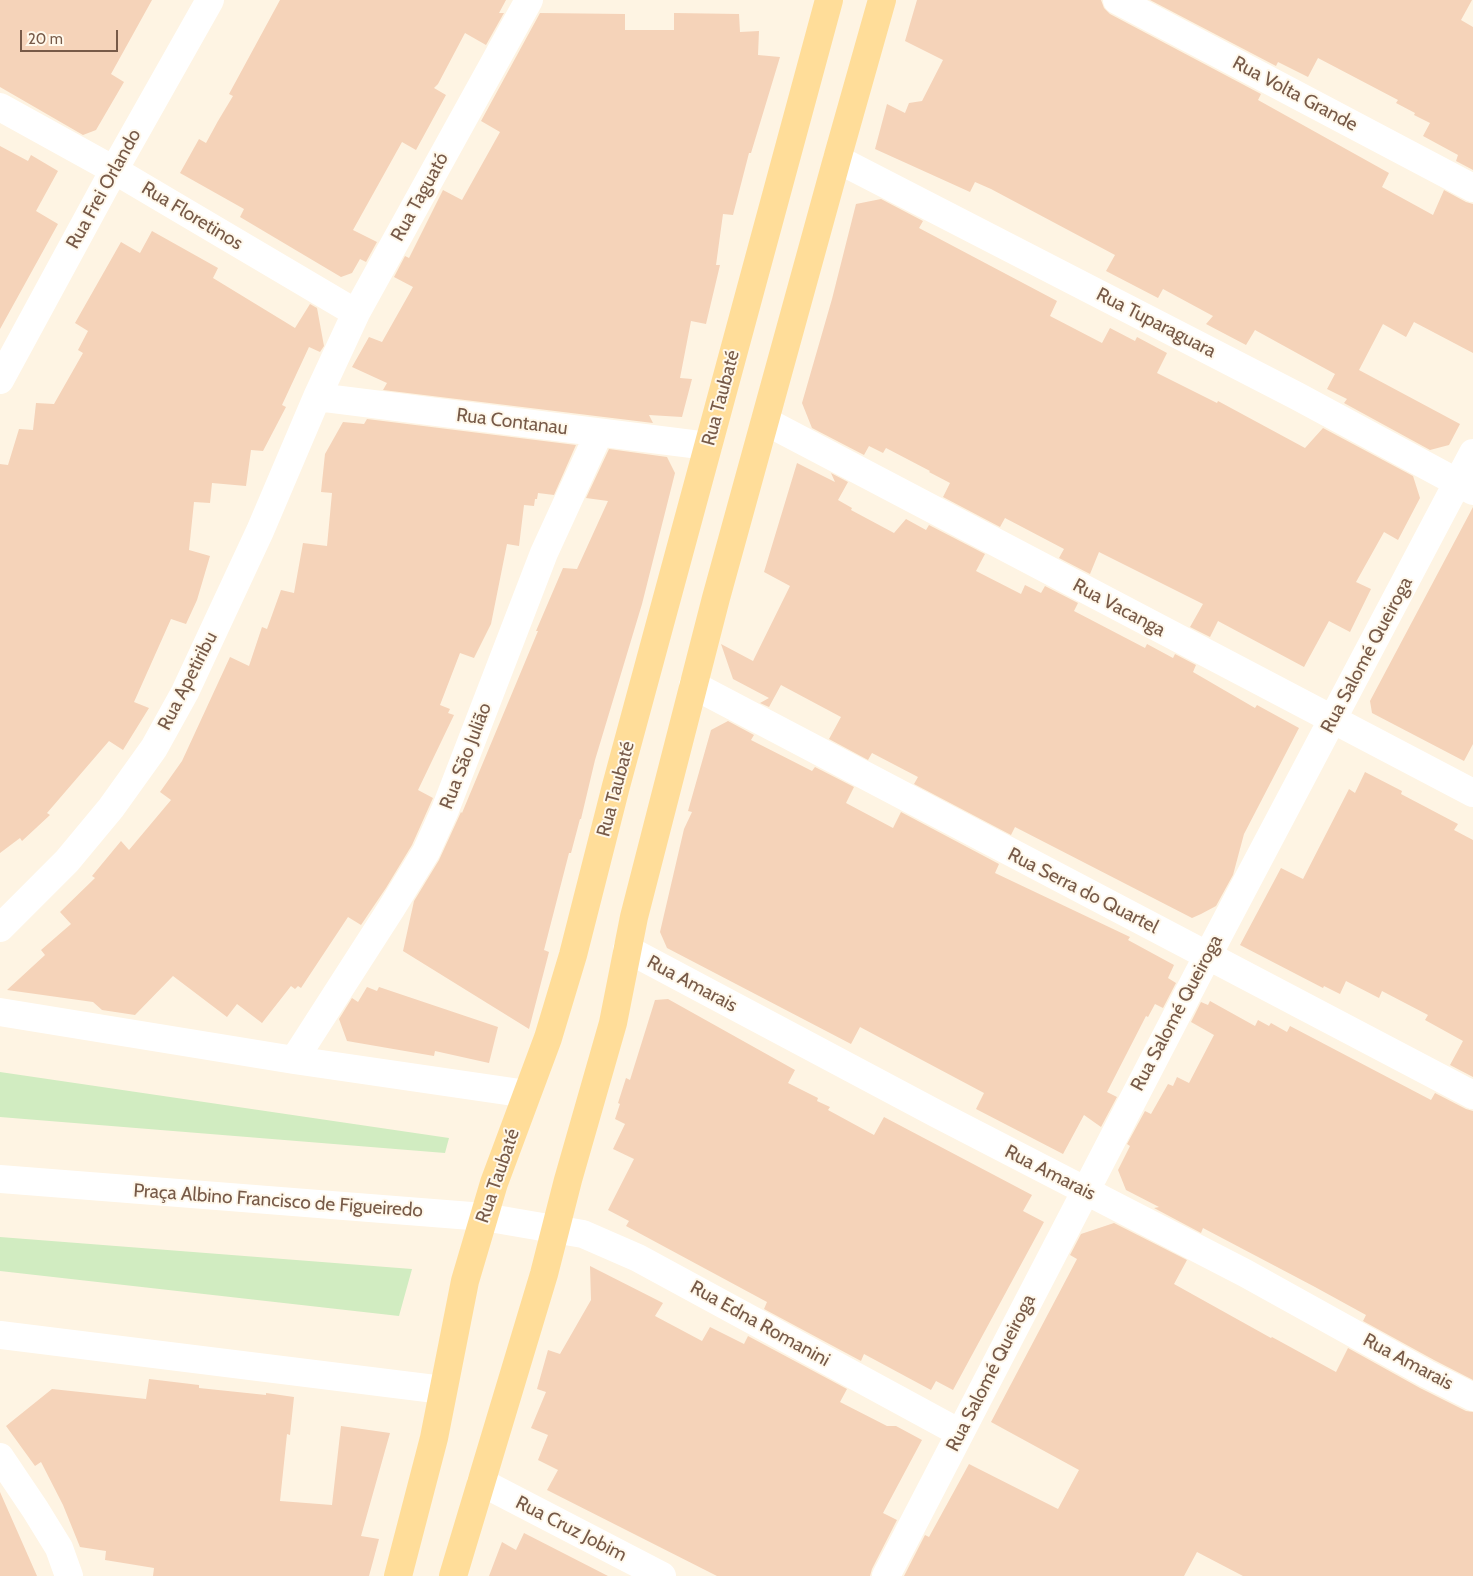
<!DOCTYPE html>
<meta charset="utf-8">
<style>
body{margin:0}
#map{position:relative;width:1473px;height:1576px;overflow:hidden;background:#fef4e3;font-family:Cabin,sans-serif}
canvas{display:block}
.scale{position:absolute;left:20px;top:30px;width:98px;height:22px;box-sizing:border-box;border:2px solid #775a48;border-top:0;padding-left:6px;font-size:15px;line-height:18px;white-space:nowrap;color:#775a48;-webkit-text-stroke:4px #fff8eb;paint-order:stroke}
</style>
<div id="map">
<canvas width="1473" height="1576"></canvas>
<div class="scale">20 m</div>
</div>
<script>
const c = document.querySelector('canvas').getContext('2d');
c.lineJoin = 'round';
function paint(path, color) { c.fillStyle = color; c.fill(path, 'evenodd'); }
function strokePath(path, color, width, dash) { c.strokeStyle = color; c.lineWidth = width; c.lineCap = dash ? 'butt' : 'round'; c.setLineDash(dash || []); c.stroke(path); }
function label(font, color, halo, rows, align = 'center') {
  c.font = font + ' Cabin,sans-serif'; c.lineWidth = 4; c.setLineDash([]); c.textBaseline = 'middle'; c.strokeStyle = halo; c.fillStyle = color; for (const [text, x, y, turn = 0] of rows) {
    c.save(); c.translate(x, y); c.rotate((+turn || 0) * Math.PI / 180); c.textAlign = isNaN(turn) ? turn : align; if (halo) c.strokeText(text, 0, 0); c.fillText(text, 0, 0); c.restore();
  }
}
paint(new Path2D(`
 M0,1072L449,1138L445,1153L0,1117Z
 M0,1237L412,1269L399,1316L0,1271Z`), '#d1ecc1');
paint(new Path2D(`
 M0,0H152L111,74L124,82L96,130L83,135L0,87Z
 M280,0H506L499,13H504L486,45L465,33L438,84L434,88L446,95L416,150L402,142L353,230L377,242L366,262L360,259L352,273L341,277L240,217L244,209L180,173L199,139L206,143L218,121L233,96L229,94Z
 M917,0H1101L1104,8L1110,14L1261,94L1258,100L1389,173L1382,187L1433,215L1444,190L1466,202L1473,204V353L1414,322L1406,337L1383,324L1359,370L1460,424L1449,445L1430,450L1344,403L1347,399L1327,389L1335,374L1255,330L1246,345L1206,324L1213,316L1163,289L1158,298L1106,271L1115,255L991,189L975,182L970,192L875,149L887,104L905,113L909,103L922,101L943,60L905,41Z
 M1150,0H1472L1461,20L1473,27V170L1456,161L1458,155L1423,136L1430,123L1414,115L1415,113L1396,103L1398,100L1318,58L1308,77L1278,62L1276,66Z
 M540,13L625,14V30H674V13L739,14L740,32L759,31L758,55L780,57L751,153H749L733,215L723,214L716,265H720L706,324L691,321L680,378L692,379L682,417L649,415L653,423L383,390L387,383L352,367L369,337L382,342L413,287L394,277L405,256L409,258L443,190L462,200L500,132L481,121Z
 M0,146L28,161L31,155L58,171L36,211L58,224L0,329Z
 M881,199L923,221L919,228L1057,301L1050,316L1102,343L1110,328L1135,341L1137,337L1167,353L1157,373L1217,403L1218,401L1305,448L1323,428L1413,476L1420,498L1398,540L1384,532L1356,582L1371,589L1350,632L1329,621L1304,667L1218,621L1210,637L1190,627L1203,604L1099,552L1090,574L1059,558L1064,549L1005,518L1000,527L943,497L950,483L929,472L930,471L886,448L883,453L869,446L864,455L812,428L802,403L832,299L856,204Z
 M152,231L218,268L213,278L295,328L310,304L317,308L324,346L320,352L309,347L282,405L286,407L263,451L251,450L246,486L212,483L210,503L194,502L189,550L210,556L197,600L186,624L171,619L134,702L149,708L123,750L109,741L47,813L50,815L22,841L20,838L0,853V464L8,465L19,429L33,430L36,403L54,404L83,353L78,350L88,331L75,323L121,242L140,253Z
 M367,419L576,445L554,495L538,493L537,499H535L534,506L524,505L519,546L507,544L491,624L474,658L460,653L440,705L450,709L448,713L454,715L418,790L433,798L412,845L386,888L361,925L348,917L301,988L298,986L295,989L291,986L262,1023L237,1004L227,1017L173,976L135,1015L102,1010L93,1002L7,990L45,955L41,950L71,924L60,912L95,878L92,876L121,841L129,850L171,800L160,792L182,761L230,657L249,666L262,627L267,629L281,590L294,593L303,543L327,546L332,493L321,492L325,454L343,422L364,424Z
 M609,449L667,457L675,473L642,604L595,760L581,819H580L571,853H569L544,950L549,952L529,1029L403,951L414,901L439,860L461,812L462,813L538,631H536L563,568L577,569L608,501L586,498Z
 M797,463L835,482L831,473L848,482L838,500L852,508L851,510L894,533L906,519L926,530L929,525L985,554L976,571L1021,594L1025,585L1041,593L1045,586L1078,603L1074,611L1145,648L1147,644L1173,658L1175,654L1196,665L1193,672L1255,708L1257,705L1299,728L1244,834L1233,875L1216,906L1201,914L1192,918L1015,827L1011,835L914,784L918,777L872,753L868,760L829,739L841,717L781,685L769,707L760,703L769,698L733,679L721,644L753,661L790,586L764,572Z
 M1473,507V744L1464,761L1372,713L1370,701Z
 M728,721L754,735L751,740L812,771L815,767L854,787L846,803L893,828L901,812L999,864L995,873L1130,937L1128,940L1174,965L1168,978L1176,983L1163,1008L1155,1004L1148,1017L1146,1016L1107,1092L1117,1097L1101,1127L1084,1115L1063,1154L976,1109L984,1093L860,1027L851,1044L667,948L660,932L684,829L692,812L688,811L711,730Z
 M1365,772L1402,791L1401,794L1458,824L1454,830L1473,840V1077L1450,1065L1463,1041L1425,1020L1428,1015L1382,991L1379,998L1346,981L1340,994L1324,986L1323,988L1240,945L1281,868L1303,879L1349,789L1355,793Z
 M367,987L377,991L379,987L498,1027L489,1063L435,1051L434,1056L347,1041L339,1019L352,998L358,1002Z
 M668,999L795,1070L788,1083L818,1098L817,1101L830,1107L828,1110L874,1135L884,1117L1032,1195L1023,1211L1044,1222L953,1390L936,1381L931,1390L864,1354L861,1361L764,1309L767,1302L626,1226L629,1221L608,1210L634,1159L613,1149L625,1124L615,1119L620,1104L618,1103L626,1078L630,1080L655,1000Z
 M1210,1001L1255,1026L1258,1020L1269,1026L1271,1023L1287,1032L1290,1026L1431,1100L1435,1093L1466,1109L1473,1111V1380L1434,1360L1363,1321L1366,1315L1315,1287L1203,1228L1201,1233L1154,1208L1159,1207L1126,1190L1118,1170L1130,1146L1127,1144L1145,1111L1151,1114L1168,1084L1173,1086L1177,1077L1189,1083L1214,1035L1191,1022L1201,1002L1208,1005Z
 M1114,1223L1187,1260L1174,1284L1271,1338L1272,1337L1336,1372L1348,1348L1420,1388L1466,1411L1473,1412V1576H1243L1197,1552L1184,1576H904L925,1535L929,1537L969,1464L1058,1509L1079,1470L991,1422L1077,1259L1070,1255L1081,1234Z
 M590,1266L663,1303L655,1316L702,1341L710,1327L744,1344L748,1336L847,1389L840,1402L887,1426H896L922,1440L883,1513L897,1520L872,1569L870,1576H717L547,1490L558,1470L538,1460L548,1435L531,1428L546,1392L537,1389L548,1350L560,1354L591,1300Z
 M149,1379L199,1385V1388L266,1395V1393L294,1397L290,1435L287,1434L280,1501L332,1505L341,1426L390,1433L361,1536L379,1539L369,1576H153L154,1568L105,1560L106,1551L80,1547L63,1505L41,1462L35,1466L6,1426L52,1389L146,1399Z
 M0,1492L37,1576H0Z
 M524,1533L608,1576H489L502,1542L516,1550Z`), '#f5d3b9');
strokePath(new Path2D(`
 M1117,0L1473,188
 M0,107L114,170L356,313
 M837,159L1297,396L1473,491
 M0,380L114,170L210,0
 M317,397L708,446
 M765,421L1473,793
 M693,685L1473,1095
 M0,928L67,861L111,808L154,748L185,692L260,531L317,397L356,313L529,0
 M627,949L937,1114L1245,1273L1427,1374L1473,1397
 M0,1012L294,1060L527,1094
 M294,1060L391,909L426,852L445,810L544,553L599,433
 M0,1179L484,1217L583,1234L638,1258L960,1433
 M0,1335L443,1390
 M0,1457L35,1509L59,1548L69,1576
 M481,1482L662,1576
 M886,1576L1208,955L1473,453`), '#fff', 28);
strokePath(new Path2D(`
 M398,1576L434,1438L465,1281L494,1183L548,1038L573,955L616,786L829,0
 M453,1576L544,1274L568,1180L613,1023L634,917L716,598L837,159L882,0`), '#fd9', 28);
label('19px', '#775a48', '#fff8eb', [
 ["Rua Volta Grande",1295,94,28],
 ["Rua Frei Orlando",104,189,-61],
 ["Rua Taguató",420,197,-61],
 ["Rua Floretinos",192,216,31],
 ["Rua Tuparaguara",1156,323,27],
 ["Rua Taubaté",721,398,-75],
 ["Rua Contanau",512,422,7],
 ["Rua Vacanga",1119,608,28],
 ["Rua Salomé Queiroga",1367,655,-62],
 ["Rua Apetiribu",188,681,-63],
 ["Rua São Julião",466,756,-69],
 ["Rua Taubaté",616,789,-75],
 ["Rua Serra do Quartel",1083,891,27],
 ["Rua Amarais",692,984,28],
 ["Rua Salomé Queiroga",1177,1013,-62],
 ["Rua Amarais",1050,1173,27],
 ["Rua Taubaté",498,1176,-71],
 ["Praça Albino Francisco de Figueiredo",278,1201,4],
 ["Rua Edna Romanini",760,1324,29],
 ["Rua Amarais",1408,1362,28],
 ["Rua Salomé Queiroga",991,1373,-63],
 ["Rua Cruz Jobim",571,1529,27]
]);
</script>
